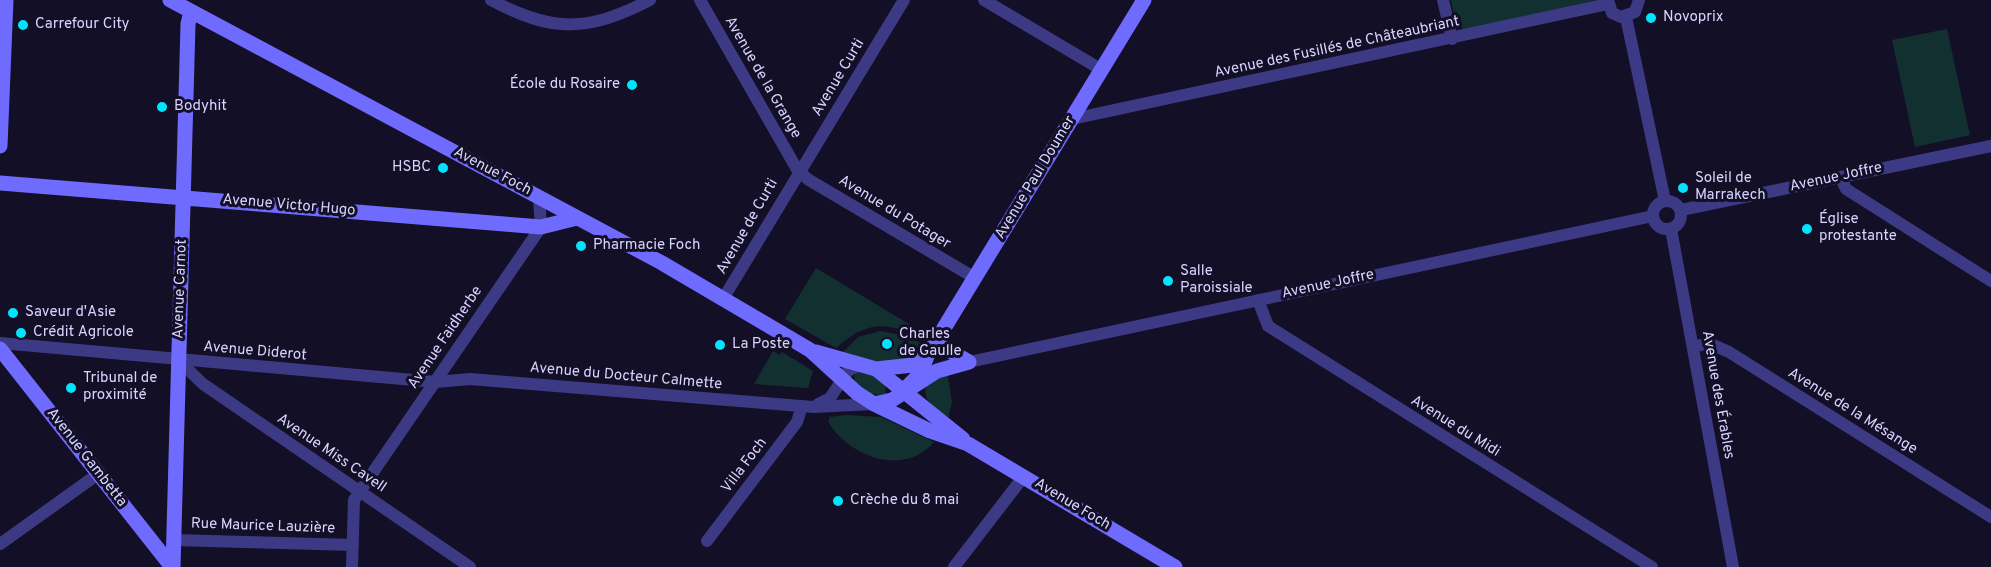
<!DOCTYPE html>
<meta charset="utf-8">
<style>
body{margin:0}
canvas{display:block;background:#130f26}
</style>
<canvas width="1991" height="567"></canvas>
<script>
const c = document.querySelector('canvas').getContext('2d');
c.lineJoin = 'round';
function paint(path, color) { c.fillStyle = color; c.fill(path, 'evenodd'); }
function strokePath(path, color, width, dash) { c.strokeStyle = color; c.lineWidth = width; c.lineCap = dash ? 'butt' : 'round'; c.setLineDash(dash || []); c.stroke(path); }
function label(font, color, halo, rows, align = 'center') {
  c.font = font + ' Overpass,sans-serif'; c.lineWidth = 6; c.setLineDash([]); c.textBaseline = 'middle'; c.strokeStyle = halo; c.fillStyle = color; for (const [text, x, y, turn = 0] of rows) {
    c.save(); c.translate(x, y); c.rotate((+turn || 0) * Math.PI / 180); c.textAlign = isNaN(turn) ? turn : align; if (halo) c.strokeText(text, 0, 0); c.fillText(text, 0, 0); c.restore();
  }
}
paint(new Path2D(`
 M1451,0H1597L1464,30L1455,20Z
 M1947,29L1970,135L1915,147L1892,40Z
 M816,268L927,335L925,339C888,322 868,319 836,348L785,319Z
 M881,331L905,336L926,345L917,357L886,363L841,354L858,337Z
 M773,351L780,355L782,352L813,371L808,388L754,384Z
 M858,371H866L885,385L886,394C873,397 856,391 854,376Z
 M947,372L952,402L948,418C936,409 922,402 926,385Z
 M846,415L881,417L934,442C904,478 847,456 828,421L830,417Z`), '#12302f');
strokePath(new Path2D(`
 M491,0C553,33 588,32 650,0
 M700,0L798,171L809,180L975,278
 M984,0L1102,70
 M1443,0L1452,39
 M1608,0L1612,13L1621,17L1635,12L1639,0
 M1626,17L1665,201
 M1072,119L1608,4
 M1841,178L1846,189L1991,281
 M1653 215a14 14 0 1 1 28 0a14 14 0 1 1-28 0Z
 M1681,210L1991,146
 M1671,229L1733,567
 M723,299L904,0
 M1258,300L1268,326L1652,567
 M0,343L436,382L470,379L813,407L874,404
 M1693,346L1711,344L1729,352L1991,517
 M179,361L203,384L470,567
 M969,362L1653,216
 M818,404L830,398L848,371L859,365
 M173,540L353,545
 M707,541L797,422L802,406
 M0,544L98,474
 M352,567L354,500L541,227L539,198
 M954,567L1024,476`), '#3d3a85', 12);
strokePath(new Path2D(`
 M170,0L662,263L810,350L857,393L874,404L930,431L968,444L1175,567
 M0,146L6,0
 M0,183L541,227L577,218
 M936,343L969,362
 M0,349L172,567
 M816,352L876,369L963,439
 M876,369L913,365L927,356
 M904,390L921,373L927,356L1144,0
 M874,404L892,400L937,371L969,362
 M173,567L188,24L191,11`), '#6f6bff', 15);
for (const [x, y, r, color] of [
 [1651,18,6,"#00e5ff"],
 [23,25,6,"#00e5ff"],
 [632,85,6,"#00e5ff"],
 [162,107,6,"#00e5ff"],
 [443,168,6,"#00e5ff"],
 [1683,188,6,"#00e5ff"],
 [1807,229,6,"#00e5ff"],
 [581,246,6,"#00e5ff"],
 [1168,281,6,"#00e5ff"],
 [13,313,6,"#00e5ff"],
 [21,333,6,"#00e5ff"],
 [887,344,6,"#00e5ff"],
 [720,345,6,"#00e5ff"],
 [71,388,6,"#00e5ff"],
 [838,501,6,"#00e5ff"]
]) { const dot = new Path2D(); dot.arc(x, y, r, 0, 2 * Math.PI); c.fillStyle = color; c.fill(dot); strokePath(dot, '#130f26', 2); }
label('15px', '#d9d4ff', '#130f26', [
 ["Novoprix",1663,18],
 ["Carrefour City",35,25],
 ["École du Rosaire",620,85,"right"],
 ["Bodyhit",174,107],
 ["HSBC",431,168,"right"],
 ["Soleil de",1695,179],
 ["Marrakech",1695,196],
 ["Église",1819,220],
 ["protestante",1819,237],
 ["Pharmacie Foch",593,246],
 ["Salle",1180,272],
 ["Paroissiale",1180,289],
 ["Saveur d'Asie",25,313],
 ["Crédit Agricole",33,333],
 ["Charles",899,335],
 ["de Gaulle",899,352],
 ["La Poste",732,345],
 ["Tribunal de",83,379],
 ["proximité",83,396],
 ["Crèche du 8 mai",850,501]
], 'left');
label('15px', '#d9d4ff', '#130f26', [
 ["Avenue des Fusillés de Châteaubriant",1337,48,-12],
 ["Avenue de la Grange",762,78,60],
 ["Avenue Curti",839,78,-59],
 ["Avenue Foch",492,172,28],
 ["Avenue Paul Doumer",1036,178,-59],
 ["Avenue Joffre",1836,178,-12],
 ["Avenue Victor Hugo",289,206,5],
 ["Avenue du Potager",894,213,31],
 ["Avenue de Curti",748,227,-60],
 ["Avenue Joffre",1328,285,-12],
 ["Avenue Carnot",181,289,-88],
 ["Avenue Faidherbe",446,338,-56],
 ["Avenue Diderot",255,352,5],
 ["Avenue du Docteur Calmette",626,377,5],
 ["Avenue des Érables",1717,395,80],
 ["Avenue de la Mésange",1852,412,32],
 ["Avenue du Midi",1455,427,32],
 ["Avenue Miss Cavell",331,454,34],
 ["Avenue Gambetta",86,458,52],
 ["Villa Foch",745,466,-53],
 ["Avenue Foch",1072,505,31],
 ["Rue Maurice Lauzière",263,527,2]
]);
</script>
